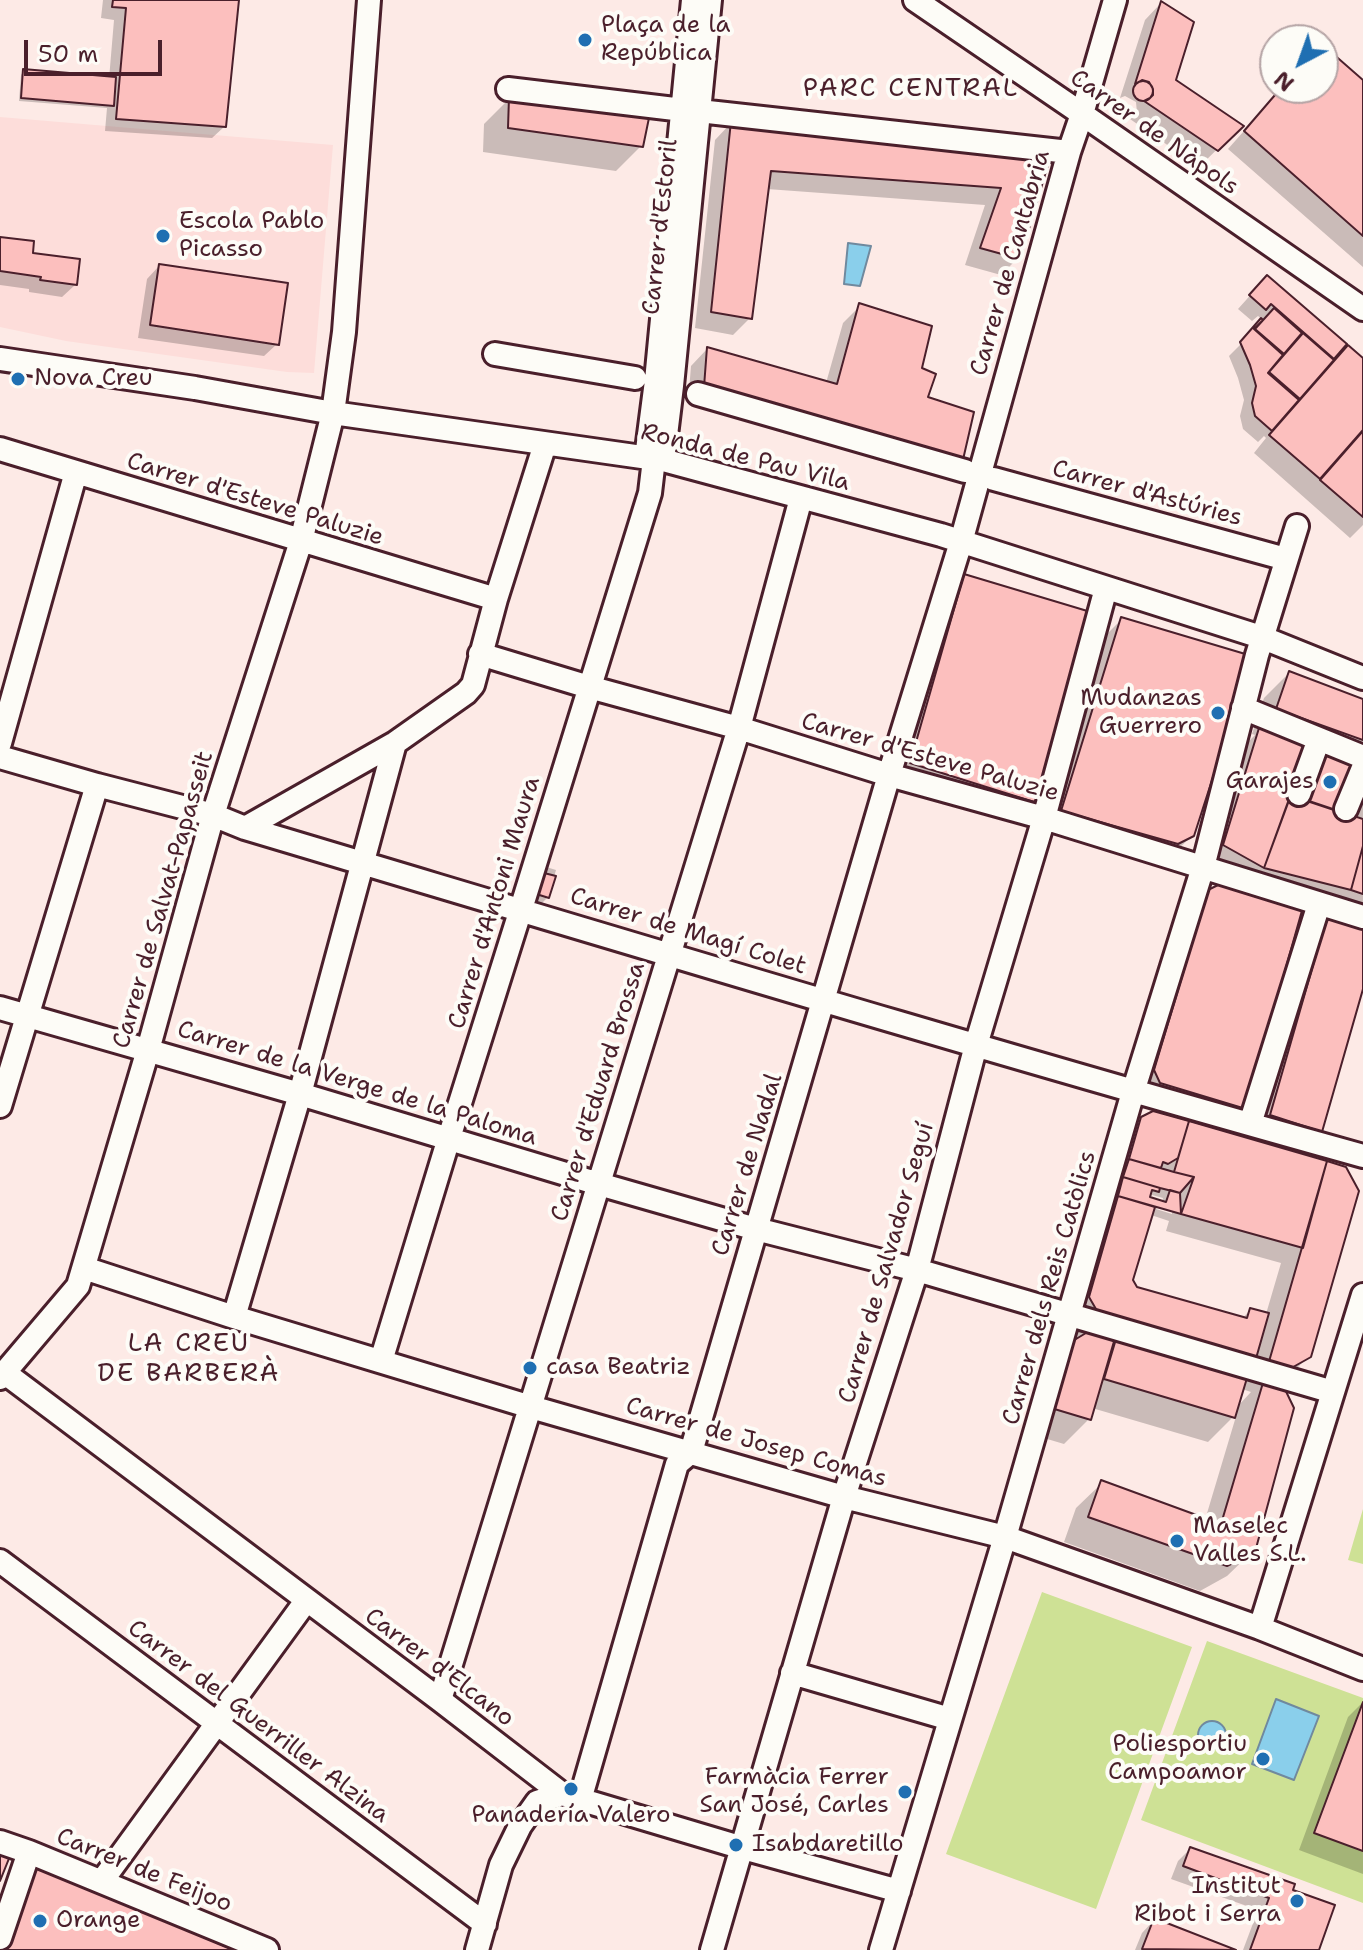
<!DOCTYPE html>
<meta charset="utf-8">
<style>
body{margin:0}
#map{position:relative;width:1363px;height:1950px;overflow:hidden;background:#fdeae6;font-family:"Shantell Sans",sans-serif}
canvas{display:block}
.north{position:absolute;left:1259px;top:24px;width:80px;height:80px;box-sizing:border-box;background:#fdfcf7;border:2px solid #b5a4a5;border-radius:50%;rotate:221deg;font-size:22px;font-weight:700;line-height:32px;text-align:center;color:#4a1f2b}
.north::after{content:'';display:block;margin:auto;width:28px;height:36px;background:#1f6fb2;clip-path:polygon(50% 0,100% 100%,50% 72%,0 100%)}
.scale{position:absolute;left:24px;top:40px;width:138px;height:36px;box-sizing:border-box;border:4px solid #4a1f2b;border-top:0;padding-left:10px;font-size:24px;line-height:28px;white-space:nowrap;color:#4a1f2b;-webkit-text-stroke:6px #fdfcf7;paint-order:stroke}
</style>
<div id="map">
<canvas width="1363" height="1950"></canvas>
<div class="north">N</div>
<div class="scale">50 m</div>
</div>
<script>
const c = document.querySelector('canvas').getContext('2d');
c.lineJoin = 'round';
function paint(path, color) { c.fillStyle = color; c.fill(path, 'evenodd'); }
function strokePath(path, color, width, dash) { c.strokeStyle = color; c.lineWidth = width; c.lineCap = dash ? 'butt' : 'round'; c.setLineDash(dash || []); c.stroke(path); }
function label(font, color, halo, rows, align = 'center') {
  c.font = font + ' "Shantell Sans",sans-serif'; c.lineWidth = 8; c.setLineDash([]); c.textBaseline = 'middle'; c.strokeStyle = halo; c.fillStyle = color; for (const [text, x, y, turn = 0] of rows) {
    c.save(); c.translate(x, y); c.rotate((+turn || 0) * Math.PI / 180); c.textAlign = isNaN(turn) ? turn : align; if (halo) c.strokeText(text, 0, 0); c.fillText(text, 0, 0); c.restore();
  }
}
paint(new Path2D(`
 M0,117L333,145L314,373L287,372L66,341L0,327Z`), '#fdddda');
paint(new Path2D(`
 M1363,1509V1564L1348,1560Z
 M1042,1592L1192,1647L1096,1909L946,1854Z
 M1207,1641L1363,1698V1903L1141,1820Z`), '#cee195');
const water = new Path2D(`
 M848,243L871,246L860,286L844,284Z
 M1276,1699L1319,1716L1294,1780L1252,1764Z
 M1198 1735a14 14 0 1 1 28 0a14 14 0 1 1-28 0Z`);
paint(water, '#8acfeb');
strokePath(water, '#70899e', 2);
paint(new Path2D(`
 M103,0H237L225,126L212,138L105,131L107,108L19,101L21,75L24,71L109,79L114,20L101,18Z
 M1161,3L1174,80L1241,126L1199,167L1130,119L1137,113L1136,102L1125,96L1120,98L1145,20Z
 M1323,48L1363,83V267L1228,149L1282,88H1323Z
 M509,99L641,146L616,171L483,152L484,124Z
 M731,123L1047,159L1018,258L1001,275L965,265L985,205L767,189L750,318L733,335L695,328L715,140Z
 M0,239L30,254L75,285L62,297L29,292V289L0,285Z
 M159,266L277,344L264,356L138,338L147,279Z
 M1255,290L1337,358L1363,361V525L1350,538L1254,453L1266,438L1264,436L1258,442L1243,429L1240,416L1244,400L1238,378L1229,356L1264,321L1258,316L1252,321L1238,309Z
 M860,306L920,369L925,399L960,463L943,479L688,404L691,366L707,349L826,383L843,323Z
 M964,576L1033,801L1015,818L894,780L947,593Z
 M1122,619L1193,835L1175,852L1045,828L1105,636Z
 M1289,673L1363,702V916L1207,862L1243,747L1255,735L1252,734L1264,698Z
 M543,866L556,870L548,897L540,905L527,901Z
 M1209,892L1244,1108L1227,1125L1138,1088L1192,910Z
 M1328,916L1363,928V982L1321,1130L1304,1147L1255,1132L1311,933Z
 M1142,1119L1184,1128L1190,1123L1327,1163L1309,1356L1283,1382L1253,1551L1227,1576L1200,1591L1064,1542L1076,1508L1102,1483L1205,1520L1237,1413L1208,1442L1092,1408L1089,1419L1064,1444L1027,1433L1075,1342L1064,1323L1093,1224L1113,1203H1111L1116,1145ZM1152,1195L1163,1198L1162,1203L1149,1199ZM1160,1206L1172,1210V1214L1156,1209ZM1151,1215L1169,1221L1166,1231L1281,1263L1266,1314L1250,1310L1242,1319L1136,1289L1131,1280ZM1253,1360L1247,1380L1237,1376ZM1242,1389L1251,1392L1236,1408Z
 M1363,1702V1874L1299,1850L1348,1717Z
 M1190,1849L1291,1891L1317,1950H1243L1258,1910L1171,1879L1178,1861Z
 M1154,1920L1231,1950H1135L1142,1933Z`), '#0003');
const building = new Path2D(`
 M113,0H239L226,127L116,119L126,8L112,7Z
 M1161,1L1194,22L1176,80L1244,126L1218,151L1144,101L1150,98L1153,95V89L1149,82L1142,80L1135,84Z
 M1323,45L1363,80V236L1244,131L1281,88H1323Z
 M23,69L116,77L114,106L21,98Z
 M1133 91a10 10 0 1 1 20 0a10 10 0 1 1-20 0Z
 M509,97L650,113L643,147L508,128Z
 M731,121L1050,158L1020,259L980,248L1001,188L771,171L752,319L711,312Z
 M0,237L34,241L33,253L80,259L77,285L40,280L41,277L0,271Z
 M159,264L288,283L279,345L150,325Z
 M1267,275L1347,344L1334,359L1271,304L1266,310L1249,295Z
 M859,303L932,326L922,368L936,374L928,397L974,412L962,464L704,387L707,347L837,384Z
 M1274,308L1302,333L1284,354L1255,329Z
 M1261,318L1263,320L1254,329L1283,355L1268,373L1299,400L1272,431L1255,416L1252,403L1256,386L1250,365L1240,342Z
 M1303,333L1334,360L1300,399L1269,372Z
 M1348,345L1363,358V430L1320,479L1269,435Z
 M1363,431V517L1320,480Z
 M964,574L1094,613L1038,797L1034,802L910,763Z
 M1121,617L1252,656L1194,836L1178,844L1061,811Z
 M1289,671L1363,699V740L1276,709Z
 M1259,728L1309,744L1264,868L1223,845Z
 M1323,751L1356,764L1337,811L1304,800Z
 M1291,795L1363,819V846L1351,890L1264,868Z
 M1363,846V894L1351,890Z
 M540,872L556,876L549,898L533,893Z
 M1220,884L1303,907L1246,1109L1160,1083L1154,1070L1208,890Z
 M1328,913L1363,926V989L1322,1132L1270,1115Z
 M1153,1111L1189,1121L1178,1158L1168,1164L1163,1162L1161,1168L1129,1159L1141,1117Z
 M1189,1121L1327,1161L1303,1248L1181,1214L1194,1177L1174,1172Z
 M1129,1159L1174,1172L1194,1177L1180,1193L1160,1188L1123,1177Z
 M1327,1161L1346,1167L1359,1191L1311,1357L1286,1371L1268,1365Z
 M1123,1177L1160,1188L1159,1192L1152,1190L1150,1197L1166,1202L1170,1190L1180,1193L1181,1214L1118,1196Z
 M1118,1196L1155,1207L1133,1280L1137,1287L1247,1318L1250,1308L1269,1313L1255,1362L1100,1316L1089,1297Z
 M1091,1330L1115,1338L1091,1420L1051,1408L1071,1342Z
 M1116,1339L1247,1378L1235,1418L1104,1379Z
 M1265,1376L1280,1379L1294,1408L1255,1552L1227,1566L1088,1517L1101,1480L1221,1524Z
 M1363,1702V1851L1314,1833Z
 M1190,1847L1295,1884L1293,1890L1335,1905L1319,1950H1250L1269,1898L1183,1866Z
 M0,1852L10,1856L0,1881Z
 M35,1866L75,1883L234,1950H4Z
 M1154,1918L1236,1950L1142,1949Z`);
paint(building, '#fcbfbe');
strokePath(building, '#4a1f2b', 2);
const minor = new Path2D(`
 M915,0L1082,114L1363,309
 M508,89L683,110
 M699,111L1069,152
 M495,354L635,378
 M0,359L195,388L333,413L663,460L941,535L1261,637L1363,678
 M698,394L965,471
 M0,449L496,599
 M646,458L656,381L693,0
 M663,460L672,386L710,0
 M994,479L1286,559
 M480,654L589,687L739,728L889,775L1044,818L1363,917
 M1243,708L1363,757
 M0,743L76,472
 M0,757L97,785L213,815L245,828C617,939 989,1052 1363,1156
 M1299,794L1319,739
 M1346,809L1363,768
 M245,828L395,743L466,693L473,685L496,599L545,444
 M0,1008L300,1094L599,1184L756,1229L917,1270L1333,1392
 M0,1106L97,785
 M1250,1124L1319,904
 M84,1268L234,1317L531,1407L844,1497L1005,1537L1260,1628L1363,1669
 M234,1317L300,1094L395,743
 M381,1361L449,1138L521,909L650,493L654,459
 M5,1373L440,1700L562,1794L743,1848L899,1891
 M0,1378L78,1286L148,1050L213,815L301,541L333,413L344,332L369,0
 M0,1561L485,1924
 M1260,1628L1363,1295
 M792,1673L950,1719
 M440,1700L739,728L801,498
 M580,1800L677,1464L691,1452L889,775L961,542L1069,152L1082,114L1115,0
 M0,1842L29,1852L267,1950
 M102,1881L306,1601
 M0,1938L29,1852
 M477,1950L501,1865L520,1826L537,1802L562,1794
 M712,1950L844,1497L917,1270L976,1045L1044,818L1106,588
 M881,1950L1005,1537L1133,1092L1203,867L1257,655L1297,526`);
strokePath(minor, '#4a1f2b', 28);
strokePath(minor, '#fdfcf7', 22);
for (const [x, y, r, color] of [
 [585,40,8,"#1f6fb2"],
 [163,236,8,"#1f6fb2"],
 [18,379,8,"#1f6fb2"],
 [1218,713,8,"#1f6fb2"],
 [1330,782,8,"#1f6fb2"],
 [530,1368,8,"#1f6fb2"],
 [1177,1541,8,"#1f6fb2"],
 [1263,1759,8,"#1f6fb2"],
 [571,1789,8,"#1f6fb2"],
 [905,1792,8,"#1f6fb2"],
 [736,1845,8,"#1f6fb2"],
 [1297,1901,8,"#1f6fb2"],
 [40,1921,8,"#1f6fb2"]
]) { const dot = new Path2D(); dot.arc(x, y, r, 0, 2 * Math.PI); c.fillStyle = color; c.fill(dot); strokePath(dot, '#fdfcf7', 3); }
label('24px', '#4a1f2b', '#fdfcf7', [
 ["Plaça de la",601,26],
 ["República",601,54],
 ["Escola Pablo",179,222],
 ["Picasso",179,250],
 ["Nova Creu",34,379],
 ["Mudanzas",1202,699,"right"],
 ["Guerrero",1202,727,"right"],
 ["Garajes",1314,782,"right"],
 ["casa Beatriz",546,1368],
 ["Maselec",1193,1527],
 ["Valles S.L.",1193,1555],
 ["Poliesportiu",1247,1745,"right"],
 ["Campoamor",1247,1773,"right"],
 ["Farmàcia Ferrer",889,1778,"right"],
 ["San José, Carles",889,1806,"right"],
 ["Panadería Valero",571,1816,"center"],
 ["Isabdaretillo",752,1845],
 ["Institut",1281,1887,"right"],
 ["Ribot i Serra",1281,1915,"right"],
 ["Orange",56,1921]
], 'left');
label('24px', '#4a1f2b', '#fdfcf7', [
 ["Carrer de Nàpols",1154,133,35],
 ["Carrer d'Estoril",661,227,-84],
 ["Carrer de Cantabria",1011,263,-74],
 ["Ronda de Pau Vila",745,458,14],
 ["Carrer d'Astúries",1147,494,15],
 ["Carrer d'Esteve Paluzie",255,500,17],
 ["Carrer d'Esteve Paluzie",930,758,16],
 ["Carrer de Salvat-Papasseit",164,900,-74],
 ["Carrer d'Antoni Maura",495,903,-73],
 ["Carrer de Magí Colet",688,932,17],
 ["Carrer de la Verge de la Paloma",357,1084,17],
 ["Carrer d'Eduard Brossa",599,1092,-73],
 ["Carrer de Nadal",748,1165,-73],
 ["Carrer de Salvador Seguí",887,1263,-74],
 ["Carrer dels Reis Catòlics",1050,1288,-74],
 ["Carrer de Josep Comas",756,1443,16],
 ["Carrer d'Elcano",439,1668,37],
 ["Carrer del Guerriller Alzina",258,1722,37],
 ["Carrer de Feijoo",144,1871,22]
]);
c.letterSpacing = '2px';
label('26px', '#4a1f2b', '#fdfcf7', [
 ["PARC CENTRAL",911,89],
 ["LA CREU",189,1344],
 ["DE BARBERÀ",189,1374]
]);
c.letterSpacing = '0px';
</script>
